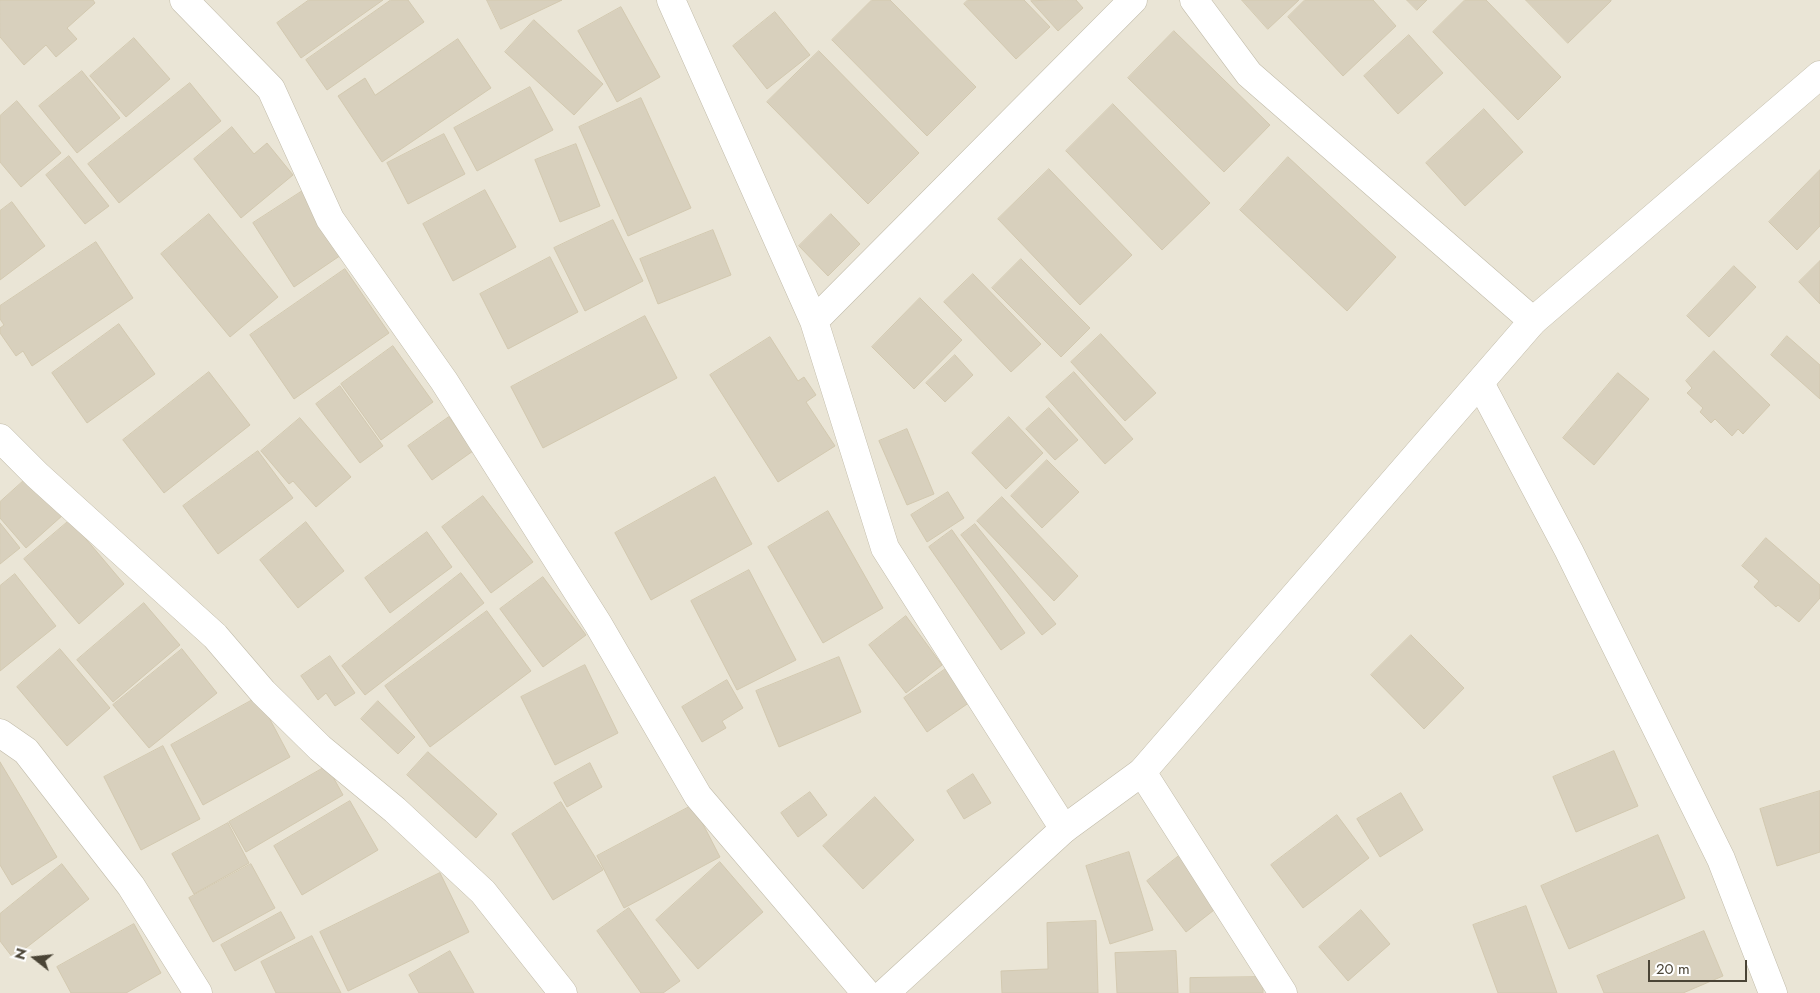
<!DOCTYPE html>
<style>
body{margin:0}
#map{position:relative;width:1820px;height:993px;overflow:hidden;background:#f5f3e9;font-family:Jost,sans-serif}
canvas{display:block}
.north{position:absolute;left:10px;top:933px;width:50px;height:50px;-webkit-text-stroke:4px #fff;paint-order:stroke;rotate:286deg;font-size:14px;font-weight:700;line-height:20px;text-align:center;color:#4a4436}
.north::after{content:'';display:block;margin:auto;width:18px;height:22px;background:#4a4436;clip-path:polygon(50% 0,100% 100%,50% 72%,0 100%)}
.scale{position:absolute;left:1648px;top:960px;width:99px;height:22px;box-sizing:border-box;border:2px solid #4a4436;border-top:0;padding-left:6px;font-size:15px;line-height:18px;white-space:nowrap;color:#4a4436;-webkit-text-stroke:4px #fff;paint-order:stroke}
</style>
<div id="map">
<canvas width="1820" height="993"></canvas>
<div class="north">N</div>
<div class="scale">20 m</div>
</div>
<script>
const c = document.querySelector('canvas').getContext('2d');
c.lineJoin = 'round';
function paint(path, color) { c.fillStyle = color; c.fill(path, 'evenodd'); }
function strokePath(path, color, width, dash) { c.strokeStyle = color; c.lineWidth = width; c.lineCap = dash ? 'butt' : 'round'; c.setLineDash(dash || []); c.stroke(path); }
paint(new Path2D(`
 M0,0H1820V993H0Z`), '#eae5d6');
const building = new Path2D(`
 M0,0H93L95,3L67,28L77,39L56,57L46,45L24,65L0,37Z
 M309,0H383L301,58L277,23Z
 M391,0H408L424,22L327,90L306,60Z
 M487,0H562L501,29Z
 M872,0H890L976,87L927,136L832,40Z
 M968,0H1024L1050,27L1016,59L964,4Z
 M1076,0L1083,8L1058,31L1031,1Z
 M1242,0H1299L1268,29Z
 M1305,0H1373L1396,26L1343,76L1288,17Z
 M1407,0H1427L1417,10Z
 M1465,0H1486L1561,77L1518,120L1433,32Z
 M1526,0H1611V1L1568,43Z
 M621,7L660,77L617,102L578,31Z
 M775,12L810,55L767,89L733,46Z
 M534,20L603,84L574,115L505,52Z
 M1174,31L1270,125L1224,172L1128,78Z
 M1409,35L1443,73L1398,114L1364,76Z
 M134,38L170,79L126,117L90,76Z
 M458,39L491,88L382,162L338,96L365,78L375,95Z
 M819,51L919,153L868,204L767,102Z
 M82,71L120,118L77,153L39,106Z
 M190,83L221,121L119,203L88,164Z
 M530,87L553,130L477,171L454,128Z
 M641,98L691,208L628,236L579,127Z
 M17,101L61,153L21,187L0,162V116Z
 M1113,104L1210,203L1162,250L1066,151Z
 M1484,109L1523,152L1465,206L1426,163Z
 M232,127L254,154L267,143L293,175L241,218L194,159Z
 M444,134L465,174L408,204L387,163Z
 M576,144L600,206L560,222L535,160Z
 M69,156L109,206L85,224L46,175Z
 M1288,157L1396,257L1347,311L1240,210Z
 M1049,169L1132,255L1080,305L998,219Z
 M1820,170V226L1797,250L1769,222Z
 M304,190L344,253L294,287L253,223Z
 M485,190L516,247L453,281L423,224Z
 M12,202L45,246L0,280V211Z
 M209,214L278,297L230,337L161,254Z
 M831,214L860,244L828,276L799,246Z
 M613,220L643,281L585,311L554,248Z
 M713,230L731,275L658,304L640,259Z
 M96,242L133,298L32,366L23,351L16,356L0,333V328L4,325L0,319V306Z
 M550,257L578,312L508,349L480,294Z
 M1021,259L1090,328L1061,357L992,288Z
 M1820,261V304L1799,282Z
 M1734,266L1756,287L1709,337L1687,316Z
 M345,269L389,333L294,399L250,335Z
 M973,274L1041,344L1011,372L944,302Z
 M920,298L962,340L914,389L872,347Z
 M645,316L677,378L543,448L511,387Z
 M119,324L155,374L87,423L52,373Z
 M1101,334L1156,393L1125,421L1071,362Z
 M1787,336L1820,365V399L1771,355Z
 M770,337L798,381L804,377L816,395L806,402L835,446L778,482L710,375Z
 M393,346L433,402L381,440L341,384Z
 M1714,351L1770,405L1743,434L1738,429L1732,436L1715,419L1711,423L1700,412L1703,408L1687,393L1692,388L1686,381Z
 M955,355L973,375L945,402L926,383Z
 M209,372L250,425L164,493L123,440Z
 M1074,372L1133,439L1105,464L1046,397Z
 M1618,373L1649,399L1594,465L1563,438Z
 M340,386L383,446L360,463L316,404Z
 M1049,408L1078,440L1055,460L1026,429Z
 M449,417L473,451L432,480L408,446Z
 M1009,417L1043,453L1006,489L972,453Z
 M300,418L351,477L316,507L293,481L289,484L261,451Z
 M907,429L934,494L907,505L879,441Z
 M258,451L293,498L218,554L183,506Z
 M1047,460L1079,492L1042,528L1011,496Z
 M29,476L63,515L26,548L0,518V502Z
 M715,477L752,544L651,600L615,533Z
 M948,492L964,518L927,542L911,515Z
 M483,496L533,562L491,593L442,527Z
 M1002,497L1078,576L1054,601L977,521Z
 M828,511L883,608L823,643L768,547Z
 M70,520L124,584L79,624L24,559Z
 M306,522L344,571L298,608L260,560Z
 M0,523L20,548L0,564Z
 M975,524L1056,624L1042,635L961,535Z
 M952,530L1025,633L1001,650L929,547Z
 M427,532L452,567L390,613L365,578Z
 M1766,538L1820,585V598L1799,622L1778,605L1776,607L1754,587L1759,581L1742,566Z
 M749,570L796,660L737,690L691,601Z
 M461,573L484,603L365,695L342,666Z
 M15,574L56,626L0,671V586Z
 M543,577L586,635L543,667L500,609Z
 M144,603L180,645L113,702L77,660Z
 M487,611L531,671L430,747L385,686Z
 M906,616L942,665L906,693L869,645Z
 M1411,635L1464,688L1424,729L1371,675Z
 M60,649L110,708L67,746L17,687Z
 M182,649L217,693L149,748L113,705Z
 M330,656L355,693L335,706L326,693L318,700L301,676Z
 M839,657L861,712L779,747L756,691Z
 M585,665L618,733L555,765L521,697Z
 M947,668L970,702L927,732L904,698Z
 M727,680L743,708L722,721L726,728L702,742L682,707Z
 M258,697L290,757L203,805L171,745Z
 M378,701L415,737L398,754L361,719Z
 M163,746L200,819L141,850L104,777Z
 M1614,751L1638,806L1576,832L1553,777Z
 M428,752L497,814L476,838L407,775Z
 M0,762L57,857L12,885L0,865Z
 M590,763L602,787L567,807L554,783Z
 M327,766L343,795L246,852L229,822Z
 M973,774L991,803L964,819L947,791Z
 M1820,791V852L1777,866L1760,809Z
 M810,792L827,815L798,837L781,813Z
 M1401,793L1423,830L1380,857L1357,819Z
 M875,797L914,840L863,889L823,846Z
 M350,801L378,850L302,895L274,846Z
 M561,802L603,870L553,900L512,834Z
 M693,805L720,857L624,908L597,856Z
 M1337,815L1369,858L1303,908L1271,865Z
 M228,823L249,863L194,894L172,854Z
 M1658,835L1685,898L1569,949L1541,886Z
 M1129,852L1153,930L1110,944L1086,866Z
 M1184,852L1223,903L1186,932L1147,881Z
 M720,862L763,912L698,969L656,920Z
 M62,864L89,899L13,958L0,941V914Z
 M251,864L275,908L213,942L189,898Z
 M440,873L469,932L348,991L320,932Z
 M1526,906L1557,993H1498L1473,925Z
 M629,908L680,981L663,993H641L597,931Z
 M1361,910L1390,944L1348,981L1319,947Z
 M281,912L295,938L235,971L221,945Z
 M1096,921L1098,993H1002L1001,971L1048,969L1047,923Z
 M134,924L161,973L126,993H71L57,967Z
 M1704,931L1723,976L1683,993H1604L1597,976Z
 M312,936L341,993H276L261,962Z
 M450,951L474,993H419L409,975Z
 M1176,951L1178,993H1117L1115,953Z
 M1263,977V993H1190V978Z`);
paint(building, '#d8d0bd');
strokePath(building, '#d3c9b0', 1);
const minor = new Path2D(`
 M184,0L271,89L330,219L444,381L598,624L698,796L866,993
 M671,0L814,321L885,548L1064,829
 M1194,0L1249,74L1533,321
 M814,321L1133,0
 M1480,383L1569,551L1721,859L1773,993
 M0,438L37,475L215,636L263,692L320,748L395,810L483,892L563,993
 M0,733L26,751L131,886L198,993
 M1142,772L1283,993`);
const tertiary = new Path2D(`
 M885,993L1064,829L1142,772L1533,321L1820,75`);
strokePath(minor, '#c2bcaa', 29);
strokePath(tertiary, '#c2bcaa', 29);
strokePath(minor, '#fff', 28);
strokePath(tertiary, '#fff', 28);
</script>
